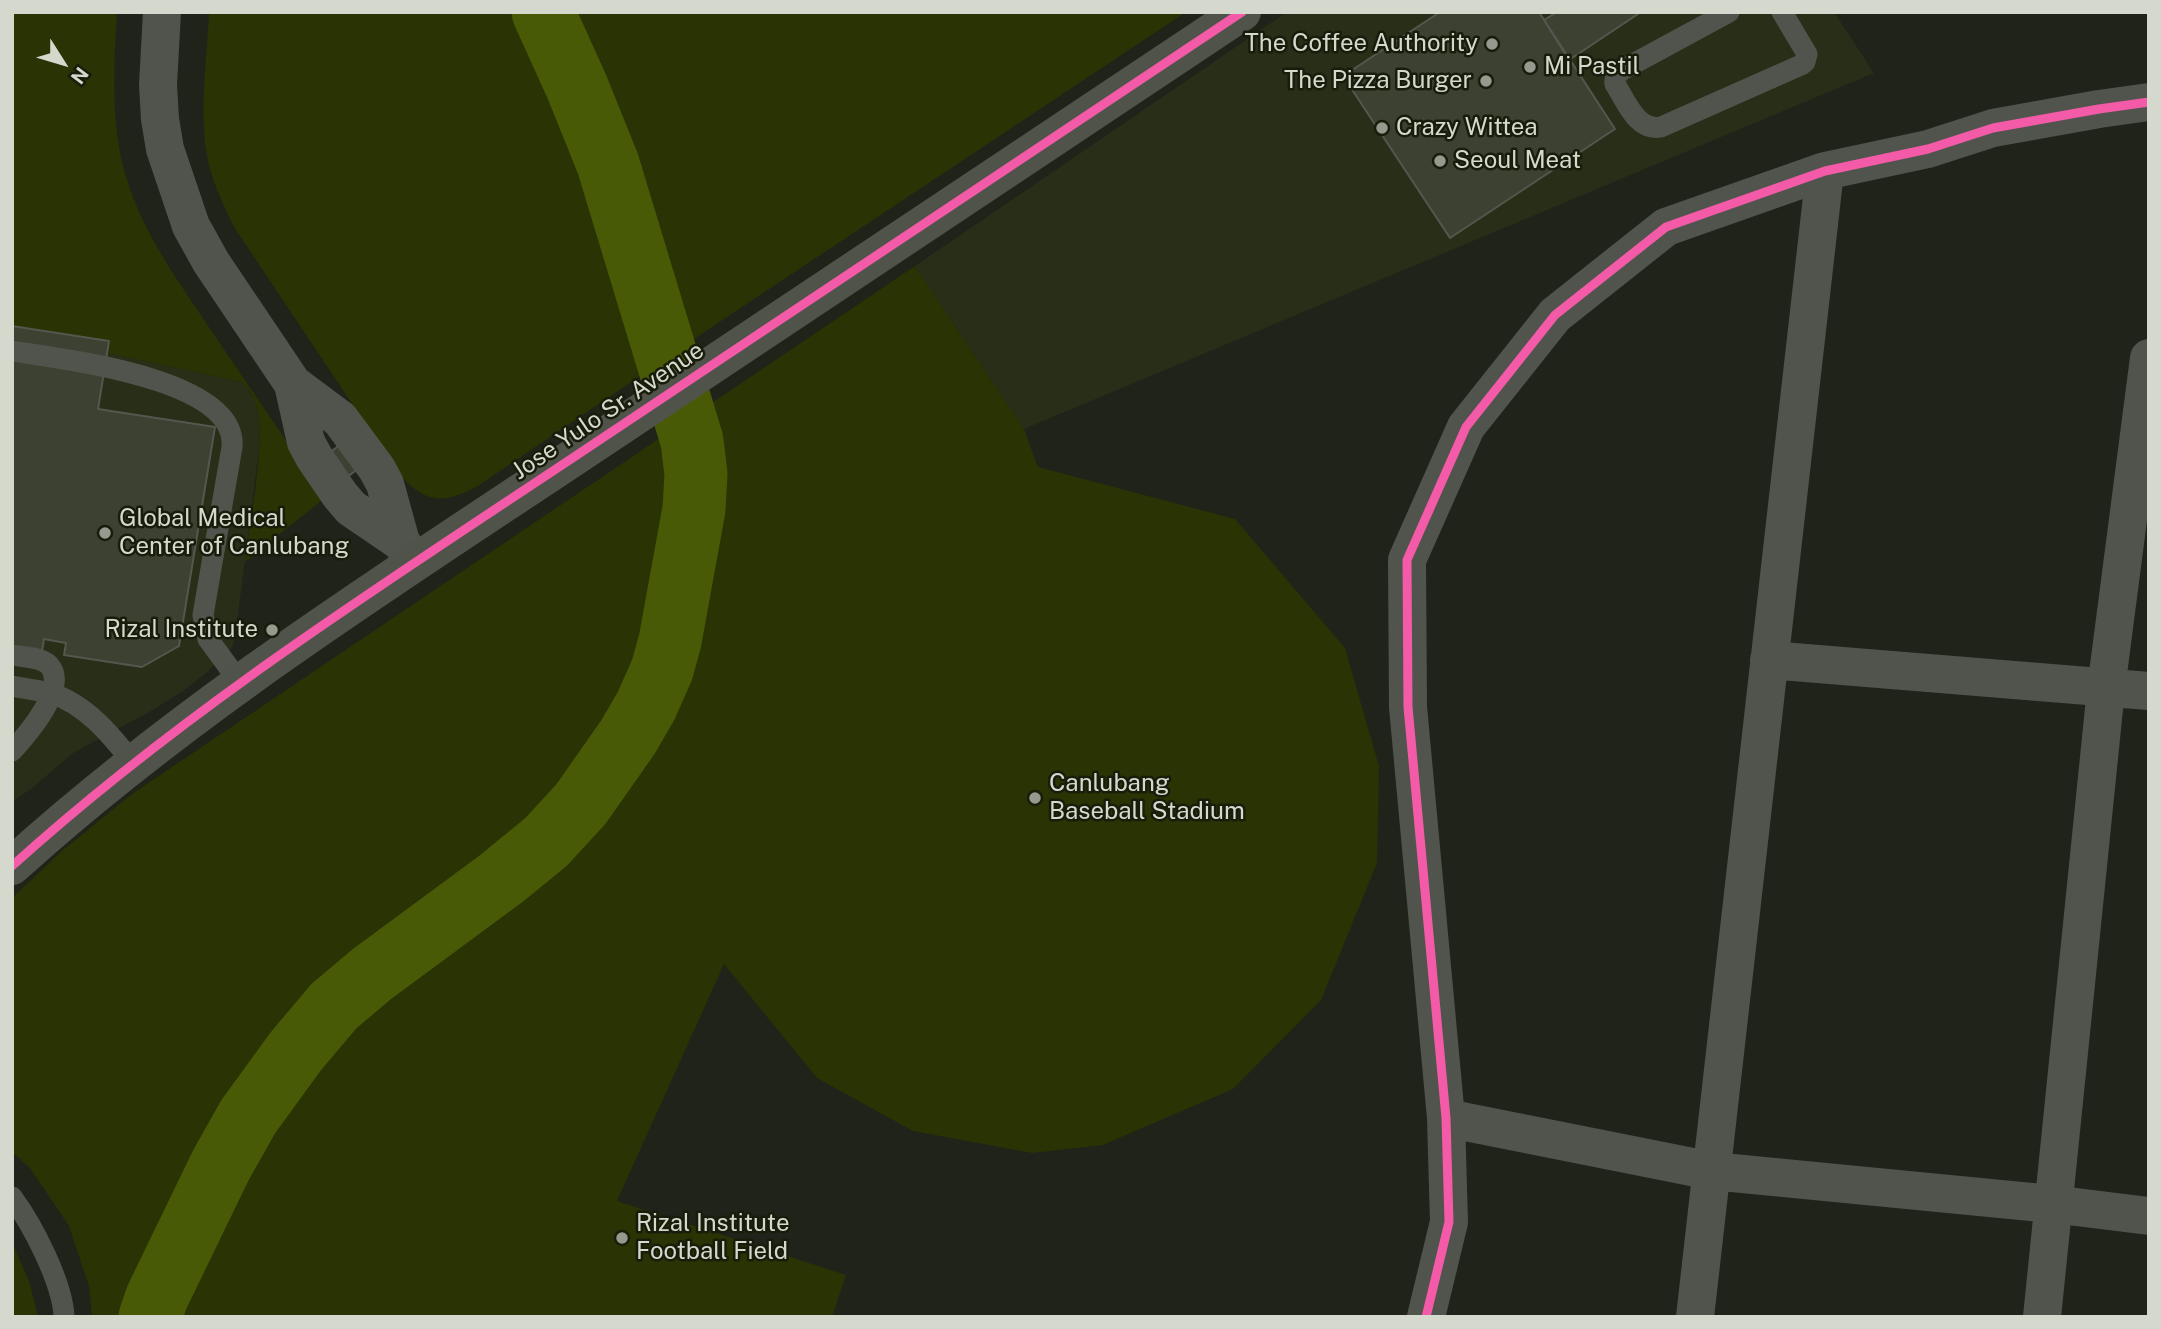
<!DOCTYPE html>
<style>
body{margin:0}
#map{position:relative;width:2161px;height:1329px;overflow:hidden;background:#202319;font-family:"Public Sans",sans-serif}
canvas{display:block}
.frame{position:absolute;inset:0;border:14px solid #d5d9cd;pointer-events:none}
.north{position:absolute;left:28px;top:28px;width:70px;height:70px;-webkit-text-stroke:5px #181d0b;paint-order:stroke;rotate:127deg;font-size:19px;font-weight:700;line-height:28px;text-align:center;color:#d5d9cd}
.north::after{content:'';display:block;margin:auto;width:24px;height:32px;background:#d5d9cd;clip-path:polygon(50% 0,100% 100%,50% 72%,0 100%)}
</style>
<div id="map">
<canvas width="2161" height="1329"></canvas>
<div class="frame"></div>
<div class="north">N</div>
</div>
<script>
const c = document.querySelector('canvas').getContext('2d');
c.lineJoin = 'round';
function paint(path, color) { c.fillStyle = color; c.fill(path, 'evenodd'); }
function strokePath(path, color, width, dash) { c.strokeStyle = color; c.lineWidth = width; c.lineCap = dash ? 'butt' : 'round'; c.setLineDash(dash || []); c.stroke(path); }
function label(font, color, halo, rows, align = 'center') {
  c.font = font + ' "Public Sans",sans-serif'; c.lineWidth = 5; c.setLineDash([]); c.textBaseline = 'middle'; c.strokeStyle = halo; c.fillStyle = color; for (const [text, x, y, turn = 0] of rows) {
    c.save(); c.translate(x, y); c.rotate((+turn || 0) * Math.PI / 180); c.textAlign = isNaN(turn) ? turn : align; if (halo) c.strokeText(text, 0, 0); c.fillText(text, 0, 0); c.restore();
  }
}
paint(new Path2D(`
 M1287,12H1834L1874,73L1024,429L915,266Z
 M12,326L109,341L108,353L242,382L255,401L259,420V449L235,639L232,648L206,673L183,691L151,711L73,753L31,789L12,802Z`), '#282e17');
paint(new Path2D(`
 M12,12H117C114,64 111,115 123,166C139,230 181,285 217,339C253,392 289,445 325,498L245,562C249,526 269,431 254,400C252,394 246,388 242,382L107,353L109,341L12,326Z
 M209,12H1186L712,327L478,486C442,505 424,504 397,471L234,227C223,204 211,180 207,155C199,109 207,59 209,12Z
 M915,266L1024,429L1038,467L1235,519L1345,648L1379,766L1377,863L1321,1000L1233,1089L1103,1145L1032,1153L913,1131L817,1078L724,964L617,1201L846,1275L832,1317H92L89,1286L69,1226L30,1168L12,1152V898L63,850L132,794Z
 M12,1242L30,1284L38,1317H12Z`), '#293303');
strokePath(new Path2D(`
 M150,1317L157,1297L221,1165L248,1117L296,1051L334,1006L372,974L502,878L546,842L581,804L628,737L646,706L662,670L670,641L694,509L696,474L692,441L608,164L577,87L543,12`), '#495a07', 63);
const building = new Path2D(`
 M1440,12H1539L1615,129L1450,238L1343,76Z
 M1557,12H1641L1569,60L1544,20Z
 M12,326L109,341L98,409L215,427L179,646L142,667L64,655L66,643L44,639L42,652L12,647Z
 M341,444L359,468L346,478L329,453Z`);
paint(building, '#3d4131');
strokePath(building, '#54574e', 2);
strokePath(new Path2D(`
 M1729,12L1622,70C1617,74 1614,77 1615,84C1626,101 1637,132 1661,127L1801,65L1805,62L1807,54L1782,12
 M12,351C61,359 238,378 232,447L203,615L208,639L241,684
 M12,655C23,657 41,657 49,665C69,687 27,735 12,751
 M12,686C25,689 38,690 50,693C86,704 111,735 133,763
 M12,1197C32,1224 63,1283 64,1317`), '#51544c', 21);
strokePath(new Path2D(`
 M162,12L158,85L160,119L165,149L191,226L211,262L293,384L340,419L377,469L385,484L401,542L415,562
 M293,384L306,442L314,457L340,495L351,508L401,542
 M1769,660L2149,691
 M1446,1118L1712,1171L2052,1204L2149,1216
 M1426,1317L1449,1222L1446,1118L1408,707L1407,560L1466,427L1555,315L1666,227L1825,171L1928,149L1993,128L2099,109L2149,102
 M1695,1317L1825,171
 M2042,1317L2106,689L2149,358`), '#51544c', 38);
strokePath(new Path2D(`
 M12,866C183,711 380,586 571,459C795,310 1018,161 1242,12`), '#505349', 38);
strokePath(new Path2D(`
 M12,866C183,711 380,586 571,459C795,310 1018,161 1242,12
 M1426,1317L1449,1222L1446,1118L1408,707L1407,560L1466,427L1555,315L1666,227L1825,171L1928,149L1993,128L2099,109L2149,102`), '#f35aa7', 9);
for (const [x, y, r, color] of [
 [1492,44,7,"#96998e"],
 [1530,67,7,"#96998e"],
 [1486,81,7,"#96998e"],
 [1382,128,7,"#96998e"],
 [1440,161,7,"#96998e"],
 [105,533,7,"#96998e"],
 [272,630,7,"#96998e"],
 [1035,798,7,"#96998e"],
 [622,1238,7,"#96998e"]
]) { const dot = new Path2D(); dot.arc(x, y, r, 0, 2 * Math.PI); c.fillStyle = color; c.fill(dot); strokePath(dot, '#181d0b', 2.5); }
label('24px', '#d5d9cd', '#181d0b', [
 ["The Coffee Authority",1478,44,"right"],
 ["Mi Pastil",1544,67],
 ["The Pizza Burger",1472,81,"right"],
 ["Crazy Wittea",1396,128],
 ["Seoul Meat",1454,161],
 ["Global Medical",119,519],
 ["Center of Canlubang",119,547],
 ["Rizal Institute",258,630,"right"],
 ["Canlubang",1049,784],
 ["Baseball Stadium",1049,812],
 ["Rizal Institute",636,1224],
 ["Football Field",636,1252]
], 'left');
label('24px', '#d5d9cd', '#181d0b', [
 ["Jose Yulo Sr. Avenue",608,411,-34]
]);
</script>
